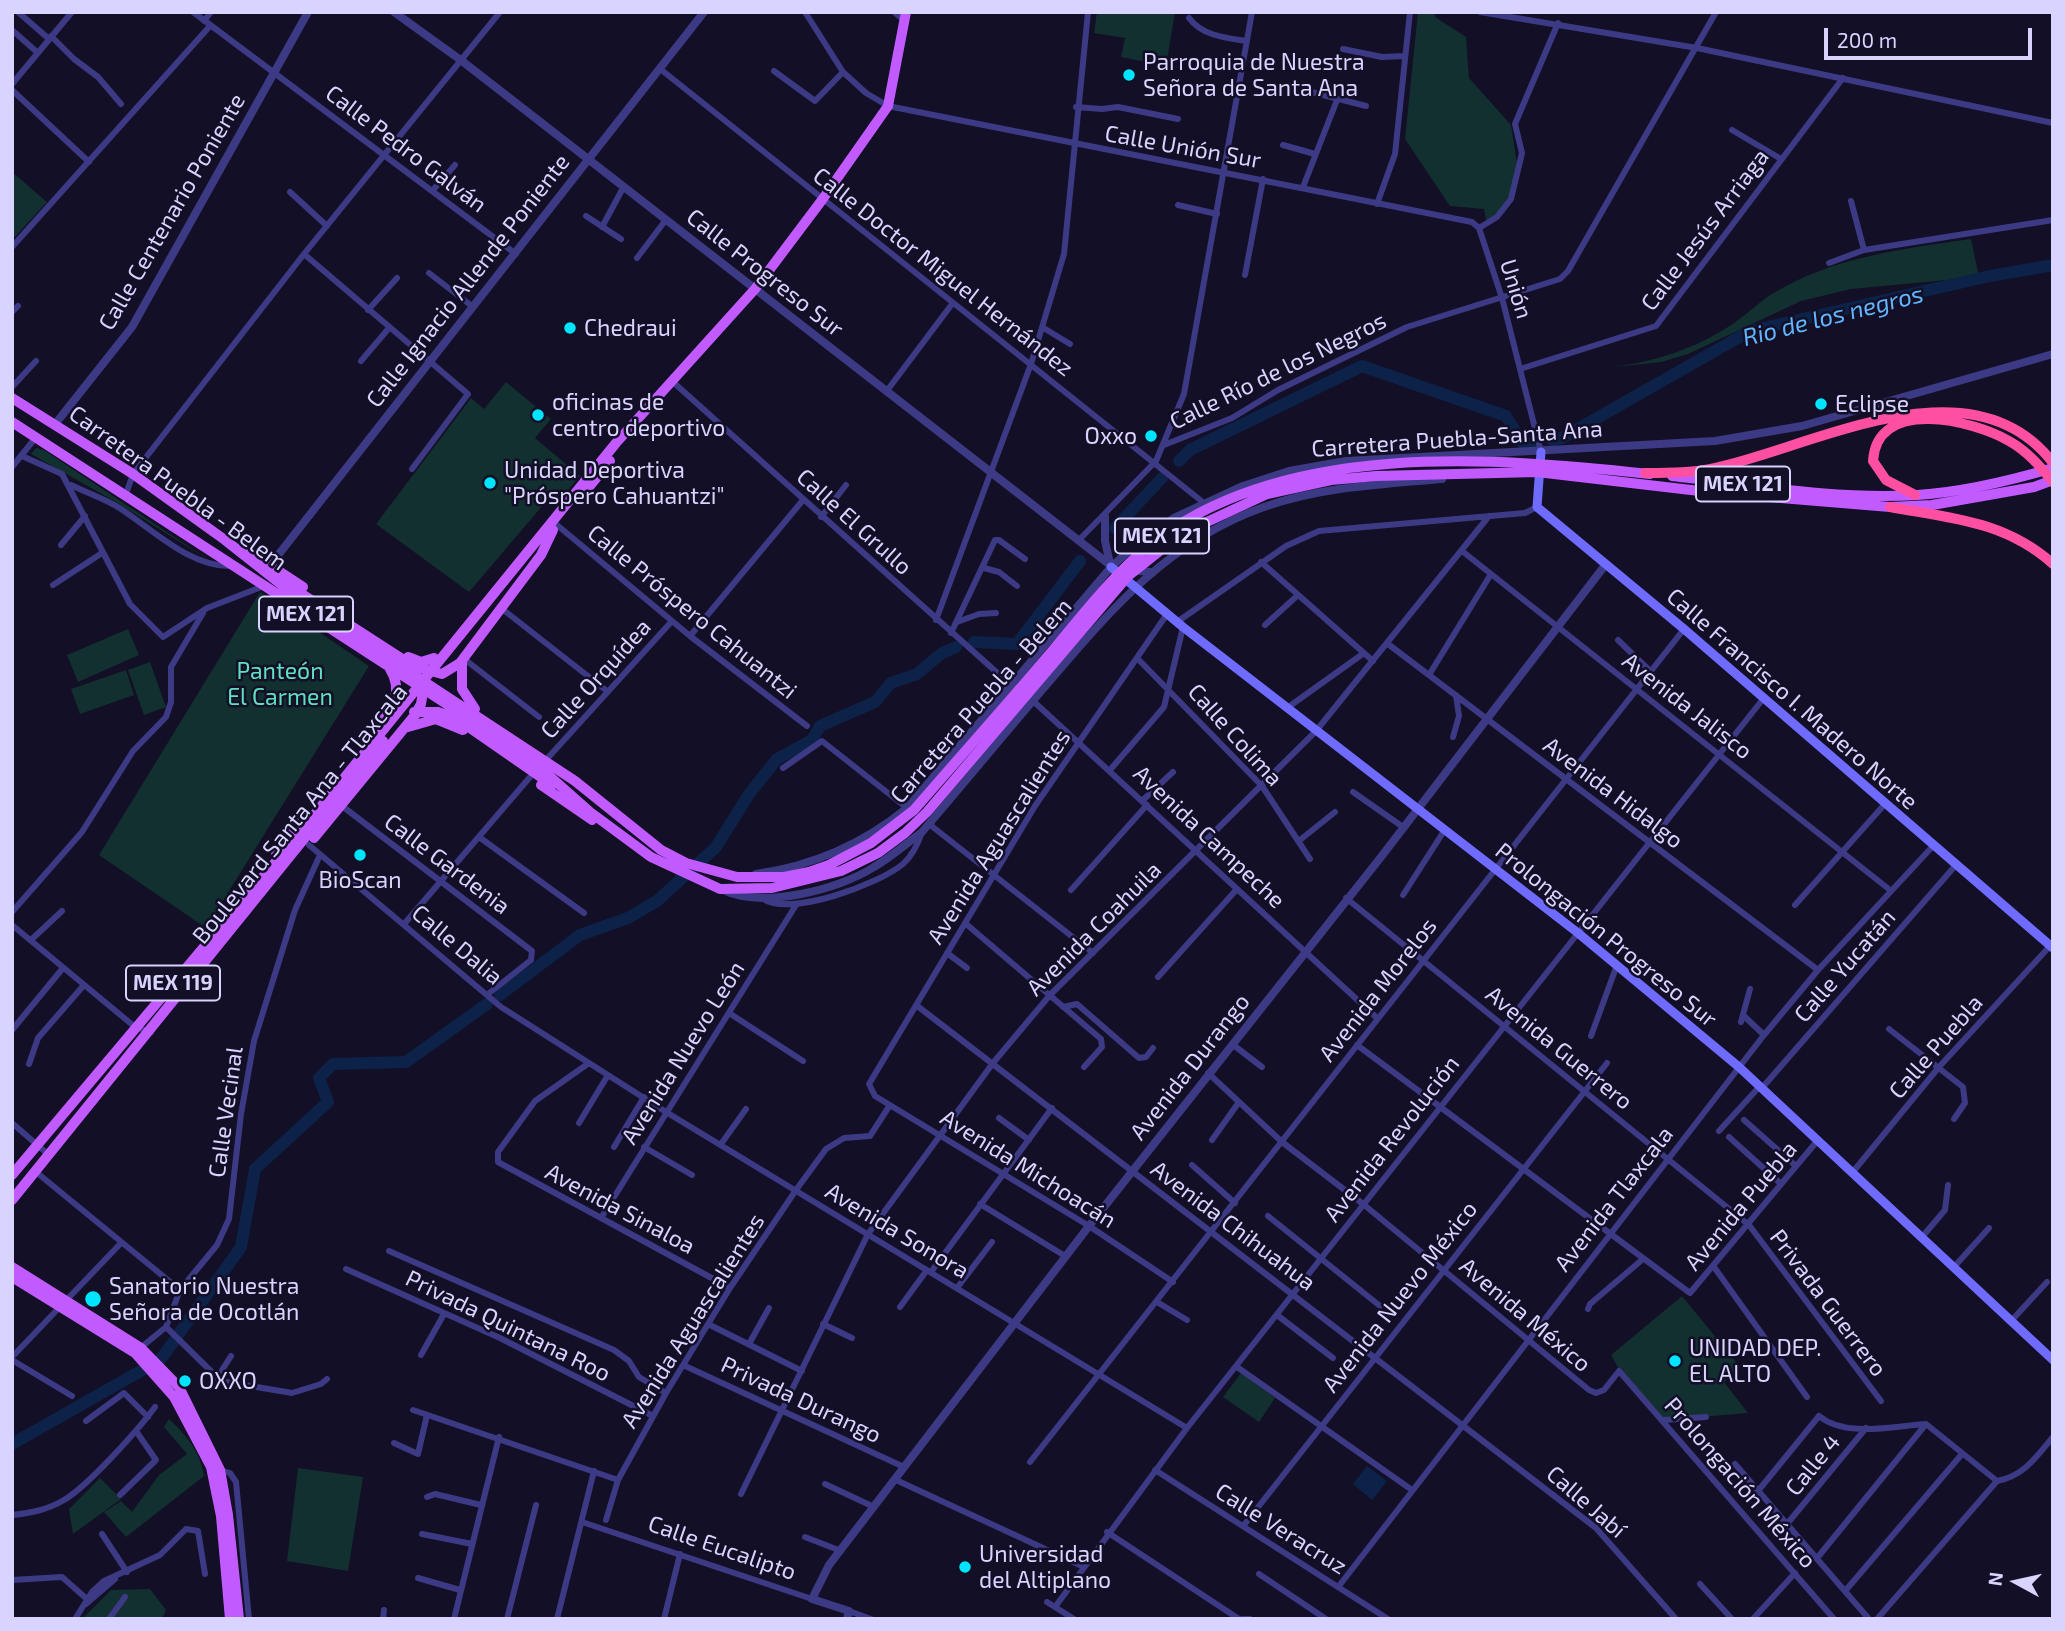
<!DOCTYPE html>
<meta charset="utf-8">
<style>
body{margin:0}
#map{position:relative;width:2065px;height:1631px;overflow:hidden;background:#130f26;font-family:"Exo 2",sans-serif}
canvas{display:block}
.frame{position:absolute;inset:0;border:14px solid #d9d4ff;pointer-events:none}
.north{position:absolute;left:1981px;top:1547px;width:70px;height:70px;-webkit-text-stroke:5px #130f26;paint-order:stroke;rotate:278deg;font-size:19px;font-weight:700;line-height:28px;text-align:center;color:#d9d4ff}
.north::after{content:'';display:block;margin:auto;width:24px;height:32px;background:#d9d4ff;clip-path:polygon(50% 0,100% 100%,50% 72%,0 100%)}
.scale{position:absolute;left:1824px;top:28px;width:208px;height:32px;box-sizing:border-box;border:4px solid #d9d4ff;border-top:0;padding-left:9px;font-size:21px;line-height:24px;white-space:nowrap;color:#d9d4ff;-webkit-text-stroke:5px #130f26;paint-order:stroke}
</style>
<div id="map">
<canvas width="2065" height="1631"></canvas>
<div class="frame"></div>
<div class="north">N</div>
<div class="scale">200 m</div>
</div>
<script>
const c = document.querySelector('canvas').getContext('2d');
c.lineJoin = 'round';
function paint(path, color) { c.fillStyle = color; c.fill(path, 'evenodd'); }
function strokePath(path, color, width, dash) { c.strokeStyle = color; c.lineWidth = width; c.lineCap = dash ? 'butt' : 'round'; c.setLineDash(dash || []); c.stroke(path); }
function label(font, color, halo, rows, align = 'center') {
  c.font = font + ' "Exo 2",sans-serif'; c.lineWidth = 5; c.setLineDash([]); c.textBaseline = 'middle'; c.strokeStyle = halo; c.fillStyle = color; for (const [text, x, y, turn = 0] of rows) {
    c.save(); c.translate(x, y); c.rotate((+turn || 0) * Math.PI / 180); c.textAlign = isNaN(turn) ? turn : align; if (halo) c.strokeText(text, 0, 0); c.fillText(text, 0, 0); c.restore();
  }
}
paint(new Path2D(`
 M1097,12H1175L1166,66L1121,57L1125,38L1094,33Z
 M1418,12L1435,13V17L1466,37L1469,78L1511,125L1518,170L1508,200L1496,215L1486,220L1484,209L1450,206L1405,139Z
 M12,172L47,202L12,240Z
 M1971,239L1979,277L1851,289L1801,301L1688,354L1661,362L1615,367C1660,360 1701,347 1738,320C1750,312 1760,301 1772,294C1832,257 1902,249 1971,239Z
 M506,382L551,419L535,438L580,476L563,496L555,491L469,592L376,524L471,398L484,409Z
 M36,448L44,450L212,562L116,502L31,454Z
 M260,592L369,666L206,928L99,855Z
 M128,629L139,655L78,682L67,655Z
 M150,662L166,707L144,715L128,670Z
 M126,670L134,695L80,714L71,689Z
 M1682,1296L1741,1368L1724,1382L1748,1413L1664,1420L1620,1371L1611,1355Z
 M1241,1373L1275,1398L1259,1422L1223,1397Z
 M169,1419C187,1436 200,1451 204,1476L126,1537L104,1512L121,1501L132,1512L159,1475L187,1454L164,1427Z
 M298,1468L363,1477L348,1571L287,1561Z
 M100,1478L121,1499L73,1534L69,1509Z
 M150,1589L166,1610L162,1619H82L111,1590Z`), '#12302f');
paint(new Path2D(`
 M1367,1466L1387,1481L1372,1500L1353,1484Z`), '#0c2248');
strokePath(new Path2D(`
 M1552,440L1562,438L1750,331L1990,276L2053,265
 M1179,461L1190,450L1362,366L1506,416L1523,444L1531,443
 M1115,528L1162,478
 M974,642L1017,644L1080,561
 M500,995L580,935L628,918L657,901L716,847L749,794L777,759L812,740L820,726L875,702L891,683L917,674L942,653L956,647
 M178,1335L241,1247L255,1169L328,1102L319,1078L333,1064L406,1062L487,1004
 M12,1444L160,1360L174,1341`), '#0c2248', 12);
strokePath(new Path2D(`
 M18,12L49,39
 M193,12L516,254
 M805,12L843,72L866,93L888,106L1472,222L1479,228L1502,298L1541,452
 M894,12L904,20
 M1480,12L1697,48L2053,123
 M1189,18C1202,36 1227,38 1247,41
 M204,21L211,12
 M12,30L38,53
 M51,36L74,59L98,77L121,104
 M1343,49L1382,57L1405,56
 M659,68L1204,503
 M774,71L815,101L843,72
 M12,84L72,12
 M12,90L89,162
 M1304,90L1366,106
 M1076,107L1102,109L1118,107L1178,119
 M1732,130L1781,159
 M1283,145L1315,154
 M1303,187L1337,100
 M433,190L455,165
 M290,192L327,226
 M1851,201L1864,250
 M1377,204L1395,154L1410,12
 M1178,205L1217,214
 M586,216L621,239
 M602,227L623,188
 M1479,228L1497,217L1511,199L1522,153L1515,124L1558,23
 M12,247L210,26
 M304,254L468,394L412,469
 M637,258L665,221
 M1829,263L1864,250L2053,220
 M429,273L473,307
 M1245,275L1263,179
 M368,310L397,278
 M12,312L18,306
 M1042,327L1070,344
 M361,361L389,328
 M1520,369L1656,326L1843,78
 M673,382L1013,687
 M12,387L36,361
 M886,392L952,304
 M1164,445L1232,418L1278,390L1407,327L1560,279L1568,271L1716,12
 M22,456L62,474L130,604L163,637L207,608L264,586
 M12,467L37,436
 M71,485C87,493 106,499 121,509C153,530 190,567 231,566
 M126,494L133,474L304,254L500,12
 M821,517L846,485
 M557,525L690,636L807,726
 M1078,541L1156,461L1184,394L1252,12
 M61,545L85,516
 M1462,551L1890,890
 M1261,562L1373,661
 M984,568L999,572L1017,586
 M53,585L102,553
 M501,608L607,691
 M1167,614L1035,806L869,1084L875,1096L1089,1226L1173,1282
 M936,620L1031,364L1064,254L1088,12
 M957,622L979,614L996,613
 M1177,622L1286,546L1319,531L1525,513L1537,507
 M1265,625L1298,595
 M951,633L995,540H999L1025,559
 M690,636L803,500
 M1618,640L1650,671
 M1388,644L1818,970
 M463,658L539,717
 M1138,659L1262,786L1310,859
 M1429,675L1491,574
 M1031,699L1377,1018
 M1287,708L1364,653
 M1453,737L1459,716L1456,695
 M545,761L672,621
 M783,768L822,741L907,808
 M1110,770L1164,707L1183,627
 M1353,792L1403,827
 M1143,800L1173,772
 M342,806L532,951L531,960L488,994
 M929,824L1093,953
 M479,837L584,913
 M1300,840L1335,812
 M309,845L501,1007L666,1112L1187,1428
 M1071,890L1147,805
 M1403,895L1444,831
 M762,898C789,918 879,884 903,864C913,855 918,844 922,832
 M1346,898L1749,1225L1881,1401
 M1795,905L1884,805
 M12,912L82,832L133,751L166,717L171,702V667L203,613
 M405,923L530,777
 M965,923L1101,1039L1102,1047L1084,1067
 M12,925L135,1027L151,1032
 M31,940L62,911
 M947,953L967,968
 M1158,977L1237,889
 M916,1005L1596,1528L1676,1619
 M1063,1007L1077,1004L1139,1058L1146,1057L1153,1048
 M729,1013L803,1061
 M1743,1015L1764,1035
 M1741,1022L1750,989
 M1889,1029L1963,1087L1965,1103L1954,1119
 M12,1030L63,968
 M1591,1036L1617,965
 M1232,1044L1262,1067
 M1357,1045L1690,1293L1818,1140
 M589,1063L535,1101L498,1152V1162L730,1288
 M29,1064L38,1038L84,985
 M1208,1073L1282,1142L1363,1204L1589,1390L1596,1393L1604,1390L1619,1371L1834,1619
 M1762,1088L1955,866
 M999,1118L1029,1140
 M1744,1120L1796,1166
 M12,1123L50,1156
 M579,1123L608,1075
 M1719,1131L1760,1086
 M1729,1137L1780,1183
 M1212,1140L1239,1102
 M721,1144L746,1109
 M614,1147L644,1097
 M644,1147L692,1175
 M1192,1165L1235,1203
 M36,1172L180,1290
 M1852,1173L1939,1067L2050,946
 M980,1204L1065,1256
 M1268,1216L1380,1306
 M601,1218L796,905
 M1922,1237L1945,1210L1948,1185
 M389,1251L614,1350L629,1361L639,1377L666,1393
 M1714,1267L1807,1397
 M1954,1267L1989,1228
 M346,1269L500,1338L653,1416
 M931,1272L1052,1108
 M957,1288L992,1242
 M1157,1302L1187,1320
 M900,1307L927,1270
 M1588,1309L1590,1304L1643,1259
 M1277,1315L1333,1358
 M2012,1320L2047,1282
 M708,1324L802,1371
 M823,1324L852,1338
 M166,1327L221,1381L292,1393L321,1384L327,1379
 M749,1344L769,1308
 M139,1349L166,1327L180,1290L217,1245L229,1219L241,1114L254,1041L295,910L320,855
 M421,1355L444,1314
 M12,1357L121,1243
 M12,1360L72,1396
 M683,1365L904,1467
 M1237,1367L1412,1490
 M217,1378L231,1356
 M413,1410L618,1480
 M1664,1420L1706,1417
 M86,1421L124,1393L148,1417
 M394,1443L418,1454L427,1415
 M1030,1462L1684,629
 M1735,1464L1869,1619
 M220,1470L230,1473L236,1482L249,1619
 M1155,1470L1388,1619
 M896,1480L1084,1567
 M1997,1481C2024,1476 2036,1457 2053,1437
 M825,1484L874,1507
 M1758,1491L1819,1416C1846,1438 1893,1426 1926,1424L1997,1481
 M741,1494L868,1234L993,1063L1050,995L1316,731L1489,516
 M120,1495L156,1460L136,1431
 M427,1497L435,1494L481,1505
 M12,1515C31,1513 47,1510 64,1500C88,1486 138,1430 155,1407
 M606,1520L618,1480L666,1393L730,1288L796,1190L826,1149L844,1138L870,1136L890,1105
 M582,1522L812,1599
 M1787,1524L1866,1428
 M1244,1525L1607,1063
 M1107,1532L1239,1619
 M102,1534L127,1572
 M422,1534L472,1544
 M805,1537L841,1551
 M1818,1557L1926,1424
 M1259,1574L1326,1619
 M418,1578L460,1590
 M12,1580L62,1577L88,1600
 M1700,1584L1732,1619
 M1339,1586L1764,1035L1818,970L1933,846
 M1846,1590L1962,1454
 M1047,1602L1074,1619
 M86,1604L115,1579
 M1055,1607L1187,1428L1763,699
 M849,1611L871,1619
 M75,1619L92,1592L104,1581L160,1555L186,1529L198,1531L205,1574
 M109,1619L125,1597
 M383,1619L384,1610
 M454,1619L499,1437
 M507,1619L536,1505
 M557,1619L594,1471
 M664,1619L680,1554
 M1242,1619H1250
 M1753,1619L1795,1573
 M1877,1619L1997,1481`), '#3d3a85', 6);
strokePath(new Path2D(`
 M394,12L462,61L1114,568
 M56,423L132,327L308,12
 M1105,516V541L1111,568
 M268,568L704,12
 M1131,570L1150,572
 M756,874C812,866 863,844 907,808L1111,567L1140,541L1174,518L1243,486L1289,471L1346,461L1715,441L1802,426L2053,354
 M723,890C762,909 838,890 874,867C891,857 906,844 922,832C965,782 1006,732 1049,682C1112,608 1170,540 1264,507C1320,487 1383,484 1442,479
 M847,1619L849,1611L812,1599L829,1565L1089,1226L1381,857L1606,564`), '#3d3a85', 8);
strokePath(new Path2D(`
 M1541,452L1537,507L1684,629L2053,948
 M1111,567L1183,627L1578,933L1739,1067L2053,1360`), '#6f6bff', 9);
strokePath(new Path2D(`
 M12,398L133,474L225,540L306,604L575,781L661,850L686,863L737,877H784L809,872L829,865L871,843L914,810C960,757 1007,704 1053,650C1083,614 1113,575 1150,545C1282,440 1492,457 1650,474
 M12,422L476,723L546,773L590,812L651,857L720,889L772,888L841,871L878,853L905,833L927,812L1128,576L1181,534L1267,494L1331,480L1376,476L1537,472L1708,492L1890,507L1932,505L2034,487L2053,480
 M1672,476C1752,485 1836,500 1917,495C1963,492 2009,481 2053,468
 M584,493L610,461
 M242,547L303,587
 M291,587L413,666L442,674L460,663L541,555L553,530
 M408,657L421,662L434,658
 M462,662V689L475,709
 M414,712H438L454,717L552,785
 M408,727L436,719L463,730
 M377,728C392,710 404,691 390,669
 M541,785L592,820
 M314,838L415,715L421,704L424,685
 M276,853L302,821
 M12,1175L289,846L616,443L755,289L822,200L888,106L906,12
 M12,1200L383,741
 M12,1267L141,1348L179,1387L220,1470L228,1515L239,1619
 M12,1277L135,1353L174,1397L211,1467L221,1516L230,1619`), '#c25bff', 10);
strokePath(new Path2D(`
 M1645,473C1669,473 1695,473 1719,467C1817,445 1973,358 2053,463
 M1915,495L1886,480L1873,461C1877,397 1973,420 2009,441C2027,451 2040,466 2053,482
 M1890,507C1950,518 2005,521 2053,564`), '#ff4fa3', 10);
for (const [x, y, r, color] of [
 [1129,75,7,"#00e5ff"],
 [570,328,7,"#00e5ff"],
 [1821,404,7,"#00e5ff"],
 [538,415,7,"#00e5ff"],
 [1151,436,7,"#00e5ff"],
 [490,483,7,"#00e5ff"],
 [360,855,7,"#00e5ff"],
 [93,1299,9,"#00e5ff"],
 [1675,1361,7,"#00e5ff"],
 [185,1381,7,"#00e5ff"],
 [965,1567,7,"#00e5ff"]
]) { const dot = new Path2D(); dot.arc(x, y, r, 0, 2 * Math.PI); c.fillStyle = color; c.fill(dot); strokePath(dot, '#130f26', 2.5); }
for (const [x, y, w] of [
 [1743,484,94],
 [1162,536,94],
 [306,614,94],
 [173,983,94]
]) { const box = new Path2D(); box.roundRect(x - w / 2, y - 17.5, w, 35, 5); c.fillStyle = '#130f26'; c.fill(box); strokePath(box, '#d9d4ff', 2); }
label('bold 21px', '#d9d4ff', null, [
 ["MEX 121",1743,484],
 ["MEX 121",1162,536],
 ["MEX 121",306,614],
 ["MEX 119",173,983]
]);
label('23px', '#d9d4ff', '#130f26', [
 ["Parroquia de Nuestra",1143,62],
 ["Señora de Santa Ana",1143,88],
 ["Chedraui",584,328],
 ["oficinas de",552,402],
 ["centro deportivo",552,428],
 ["Eclipse",1835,404],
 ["Oxxo",1137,436,"right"],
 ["Unidad Deportiva",504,470],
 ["\"Próspero Cahuantzi\"",504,496],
 ["BioScan",360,880,"center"],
 ["Sanatorio Nuestra",109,1286],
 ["Señora de Ocotlán",109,1312],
 ["UNIDAD DEP.",1689,1348],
 ["EL ALTO",1689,1374],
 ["OXXO",199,1381],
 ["Universidad",979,1554],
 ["del Altiplano",979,1580]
], 'left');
label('23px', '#d9d4ff', '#130f26', [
 ["Calle Unión Sur",1183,147,10],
 ["Calle Pedro Galván",406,149,37],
 ["Calle Centenario Poniente",172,212,-60],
 ["Calle Jesús Arriaga",1705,230,-53],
 ["Calle Doctor Miguel Hernández",943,272,38],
 ["Calle Progreso Sur",765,273,38],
 ["Calle Ignacio Allende Poniente",468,281,-52],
 ["Unión",1516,289,73],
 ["Calle Río de los Negros",1278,371,-26],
 ["Carretera Puebla-Santa Ana",1457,439,-4],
 ["Carretera Puebla - Belem",178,488,36],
 ["Calle El Grullo",854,522,42],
 ["Calle Próspero Cahuantzi",692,612,39],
 ["Calle Orquídea",596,679,-48],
 ["Calle Francisco I. Madero Norte",1792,699,41],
 ["Carretera Puebla - Belem",981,701,-49],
 ["Avenida Jalisco",1687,706,38],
 ["Calle Colima",1235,735,48],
 ["Avenida Hidalgo",1613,793,37],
 ["Boulevard Santa Ana - Tlaxcala",300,814,-51],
 ["Avenida Aguascalientes",999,837,-58],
 ["Avenida Campeche",1209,837,43],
 ["Calle Gardenia",447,864,37],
 ["Avenida Coahuila",1094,929,-45],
 ["Prolongación Progreso Sur",1606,935,39],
 ["Calle Dalia",457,945,40],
 ["Calle Yucatán",1845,966,-49],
 ["Avenida Morelos",1378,990,-52],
 ["Calle Puebla",1936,1047,-49],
 ["Avenida Guerrero",1559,1048,39],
 ["Avenida Nuevo León",683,1053,-58],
 ["Avenida Durango",1190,1067,-52],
 ["Calle Vecinal",226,1112,-82],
 ["Avenida Revolución",1392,1139,-52],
 ["Avenida Michoacán",1028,1169,32],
 ["Avenida Tlaxcala",1614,1199,-52],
 ["Avenida Puebla",1741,1206,-50],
 ["Avenida Sinaloa",620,1209,28],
 ["Avenida Chihuahua",1233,1226,37],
 ["Avenida Sonora",897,1231,31],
 ["Avenida Nuevo México",1400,1297,-52],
 ["Privada Guerrero",1828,1303,53],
 ["Avenida México",1525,1315,40],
 ["Avenida Aguascalientes",693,1321,-58],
 ["Privada Quintana Roo",508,1326,26],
 ["Privada Durango",801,1400,25],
 ["Calle 4",1813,1465,-51],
 ["Prolongación México",1740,1483,49],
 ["Calle Jabí",1586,1502,41],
 ["Calle Veracruz",1281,1529,32],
 ["Calle Eucalipto",722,1548,19]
]);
label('23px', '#5fe0c0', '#130f26', [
 ["Panteón",280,671],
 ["El Carmen",280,697]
]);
label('italic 24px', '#62b6ff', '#130f26', [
 ["Rio de los negros",1833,316,-14]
]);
</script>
